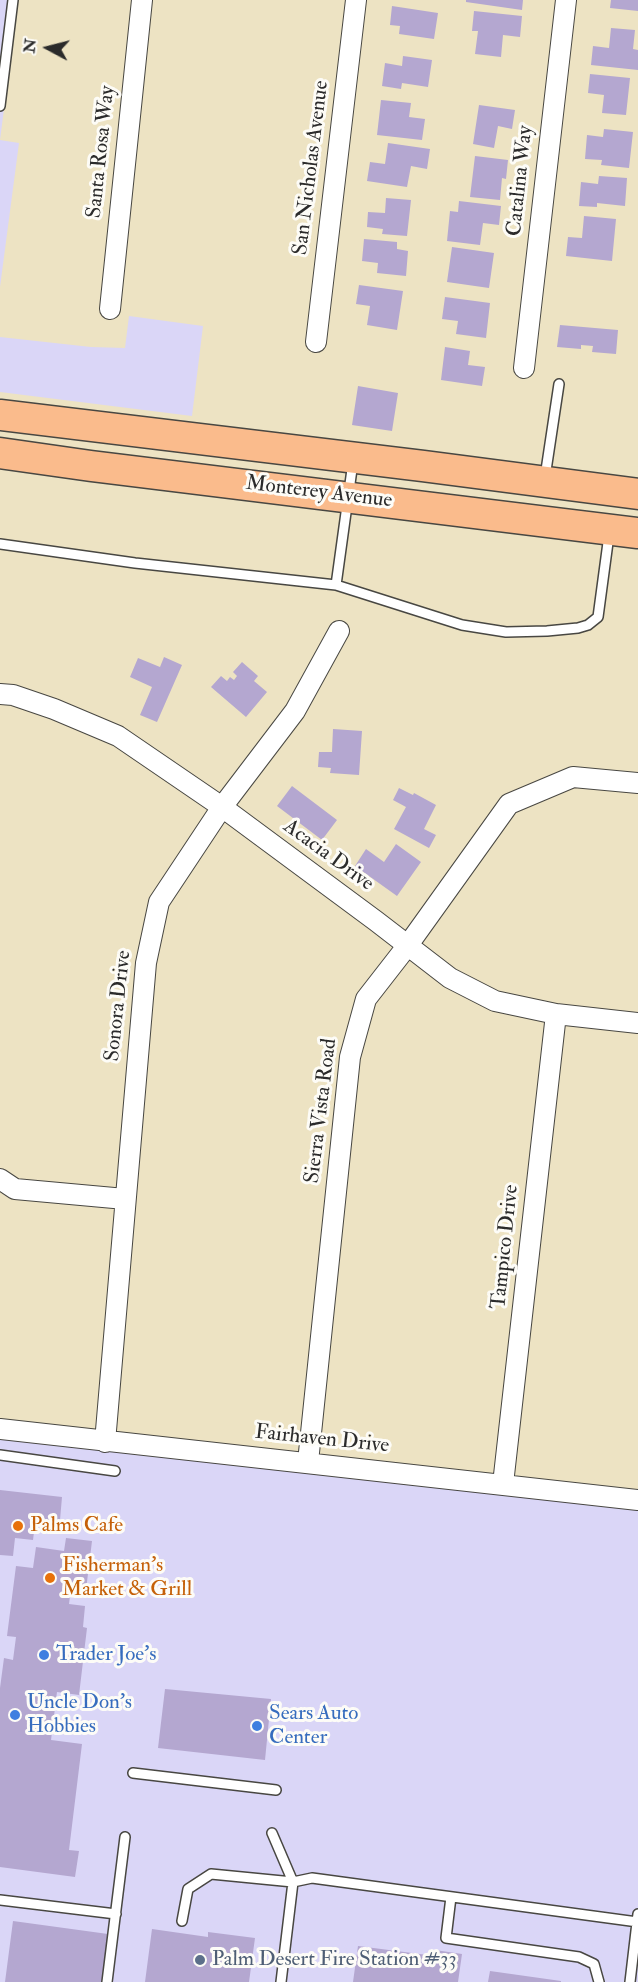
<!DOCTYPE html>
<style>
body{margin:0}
#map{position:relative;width:638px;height:1982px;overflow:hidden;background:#ede3c3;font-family:"IM FELL Double Pica",serif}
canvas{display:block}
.north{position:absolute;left:18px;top:18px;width:60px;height:60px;-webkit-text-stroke:4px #fdfcf7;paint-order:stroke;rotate:277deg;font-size:16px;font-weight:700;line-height:24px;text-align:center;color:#2b2b2b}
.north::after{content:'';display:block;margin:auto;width:21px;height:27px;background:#2b2b2b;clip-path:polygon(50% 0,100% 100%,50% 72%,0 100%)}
</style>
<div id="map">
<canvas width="638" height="1982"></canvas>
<div class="north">N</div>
</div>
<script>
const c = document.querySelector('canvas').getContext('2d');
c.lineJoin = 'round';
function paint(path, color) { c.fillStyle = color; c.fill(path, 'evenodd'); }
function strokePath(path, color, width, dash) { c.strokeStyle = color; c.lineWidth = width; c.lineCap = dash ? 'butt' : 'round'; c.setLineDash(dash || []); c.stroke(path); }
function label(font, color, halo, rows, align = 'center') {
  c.font = font + ' "IM FELL Double Pica",serif'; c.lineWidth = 6; c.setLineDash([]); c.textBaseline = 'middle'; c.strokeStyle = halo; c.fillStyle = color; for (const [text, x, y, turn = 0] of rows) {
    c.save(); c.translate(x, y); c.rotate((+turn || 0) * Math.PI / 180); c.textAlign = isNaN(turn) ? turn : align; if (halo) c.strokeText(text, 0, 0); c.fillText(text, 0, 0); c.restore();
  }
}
paint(new Path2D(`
 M0,0H18L0,140L19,143L0,287Z
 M129,316L203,326L192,416L0,392V337L91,347L125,348Z
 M0,1432L638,1500V1982H0Z`), '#dad6f7');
paint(new Path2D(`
 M466,0H523L522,10L466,2Z
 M611,0H638V11L610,8Z
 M392,6L438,13L434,39L399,34L400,26L390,25Z
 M474,11L522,16L520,37L503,35L501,57L475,54L478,31H472Z
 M611,28L635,30L633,49L638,50V70L591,65L593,46L609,48Z
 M403,56L432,60L428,87L402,83L401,89L382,86L385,63L402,66Z
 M590,74L630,78L626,115L602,113L604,95L588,93Z
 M381,100L411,103L409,117L425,119L422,140L377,135Z
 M479,105L515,110L512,129L498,126L494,148L473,144Z
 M604,129L633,132L629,168L601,165L602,160L585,159L587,135L603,137Z
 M388,143L430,149L427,169L411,166L407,187L367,181L370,162L385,164Z
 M475,156L508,160L506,179L502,178L500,200L470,197Z
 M599,176L627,178L625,206L597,203V207L579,206L581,182L598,184Z
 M386,198L411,200L407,236L382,234L383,229L367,227L368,212L385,213Z
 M459,201L501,206L499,225L483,223L480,245L447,241L450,211L458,212Z
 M584,216L616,219L612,261L566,256L568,237L582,238Z
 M364,239L397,242V249L408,251L406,276L377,273L378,263L362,261Z
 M452,247L494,253L489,288L447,282Z
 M359,285L403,291L397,330L367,325L370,306L356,304Z
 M445,297L490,303L486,338L456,334L458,321L442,319Z
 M560,325L618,330L616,354L592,352L593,346L581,345V349L557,347Z
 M445,347L470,351L468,365L485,367L482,386L441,380Z
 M358,386L398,393L392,431L352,425Z
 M164,657L182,665L157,722L140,715L152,687L130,677L138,658L160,667Z
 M242,662L258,676L254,681L267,692L246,717L211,687L221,676L227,681L230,677L234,680L237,676L233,672Z
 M333,729L362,731L359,775L330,773L331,768L318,767L319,752H332Z
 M292,786L337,820L322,840L277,806Z
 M399,788L413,795L414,793L436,805L424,829L436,835L429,848L394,829L406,807L393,800Z
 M396,844L421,862L397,896L355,866L366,849L384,862Z
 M0,1490L62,1497L60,1520L53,1519L52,1526L35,1524L33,1540L15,1538L13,1556L0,1555Z
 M66,1538L92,1541L86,1590L71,1588L69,1604L85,1606L83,1627L87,1628L79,1695L57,1692L51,1740L82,1744L69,1850L79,1851L75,1877L0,1867V1688L4,1658L13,1660L16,1637L7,1636L16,1566L33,1568L36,1547L64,1551Z
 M165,1689L271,1699L265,1760L158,1748Z
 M13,1921L108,1934L102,1982H5Z
 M152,1929L208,1937V1932L255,1938L249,1982H145Z
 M358,1946L435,1956V1950L462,1954L458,1982H353Z
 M490,1971L561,1981V1982H488Z`), '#b4a7d0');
const lane = new Path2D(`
 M0,106L13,0
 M545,477L559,384
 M0,544L135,563L336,585L462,625L506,632L547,631L578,628L588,625L598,617L609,535
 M336,585L353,462
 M0,1455L115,1471
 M133,1773L276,1790
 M272,1833L293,1882L281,1982
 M451,1897L446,1938L579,1957L594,1964L599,1982
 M0,1900L116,1914
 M182,1921L188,1889L211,1874L293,1882L312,1878L638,1922
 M107,1982L125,1837
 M630,1982L638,1914`);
const street = new Path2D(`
 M110,309L142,0
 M316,342L356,0
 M524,368L566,0
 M0,694L13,695L54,709L118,736L222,807L376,921L450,978L495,1001L556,1014L638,1023
 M0,1179L15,1189L125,1199
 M0,1429L638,1500
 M105,1442L146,963L159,902L222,807L295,711L339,631
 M308,1462L350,1057L366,999L408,945L509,804L573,777L638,783
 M503,1484L556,1014`);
const primary = new Path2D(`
 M0,415L423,466L638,494
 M0,453L91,466L638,533`);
strokePath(lane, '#484742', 12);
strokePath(street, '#484742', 22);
strokePath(primary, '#484742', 33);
strokePath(lane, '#fff', 9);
strokePath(street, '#fff', 20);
strokePath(primary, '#fabb8c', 30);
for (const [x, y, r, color] of [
 [18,1526,6,"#e8710a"],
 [50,1578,6,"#e8710a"],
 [44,1655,6,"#3f7fe0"],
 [15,1715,6,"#3f7fe0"],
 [257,1726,6,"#3f7fe0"],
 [200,1960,6,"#5c6f8a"]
]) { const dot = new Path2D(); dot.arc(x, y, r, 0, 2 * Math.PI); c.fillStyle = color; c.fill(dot); strokePath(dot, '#fdfcf7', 2); }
label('21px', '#2b2b2b', '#fdfcf7', [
 ["Santa Rosa Way",102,152,-84],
 ["San Nicholas Avenue",312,168,-83],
 ["Catalina Way",521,181,-84],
 ["Monterey Avenue",319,493,7],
 ["Acacia Drive",328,856,36],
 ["Sonora Drive",119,1006,-84],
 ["Sierra Vista Road",322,1111,-83],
 ["Tampico Drive",506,1247,-84],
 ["Fairhaven Drive",322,1440,6]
]);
label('21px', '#c56008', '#fdfcf7', [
 ["Palms Cafe",30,1526],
 ["Fisherman's",62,1566],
 ["Market & Grill",62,1590]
], 'left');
label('21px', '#366cbe', '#fdfcf7', [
 ["Trader Joe's",56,1655],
 ["Uncle Don's",27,1703],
 ["Hobbies",27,1727],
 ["Sears Auto",269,1714],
 ["Center",269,1738]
], 'left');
label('21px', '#4e5e75', '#fdfcf7', [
 ["Palm Desert Fire Station #33",212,1960]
], 'left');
</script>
